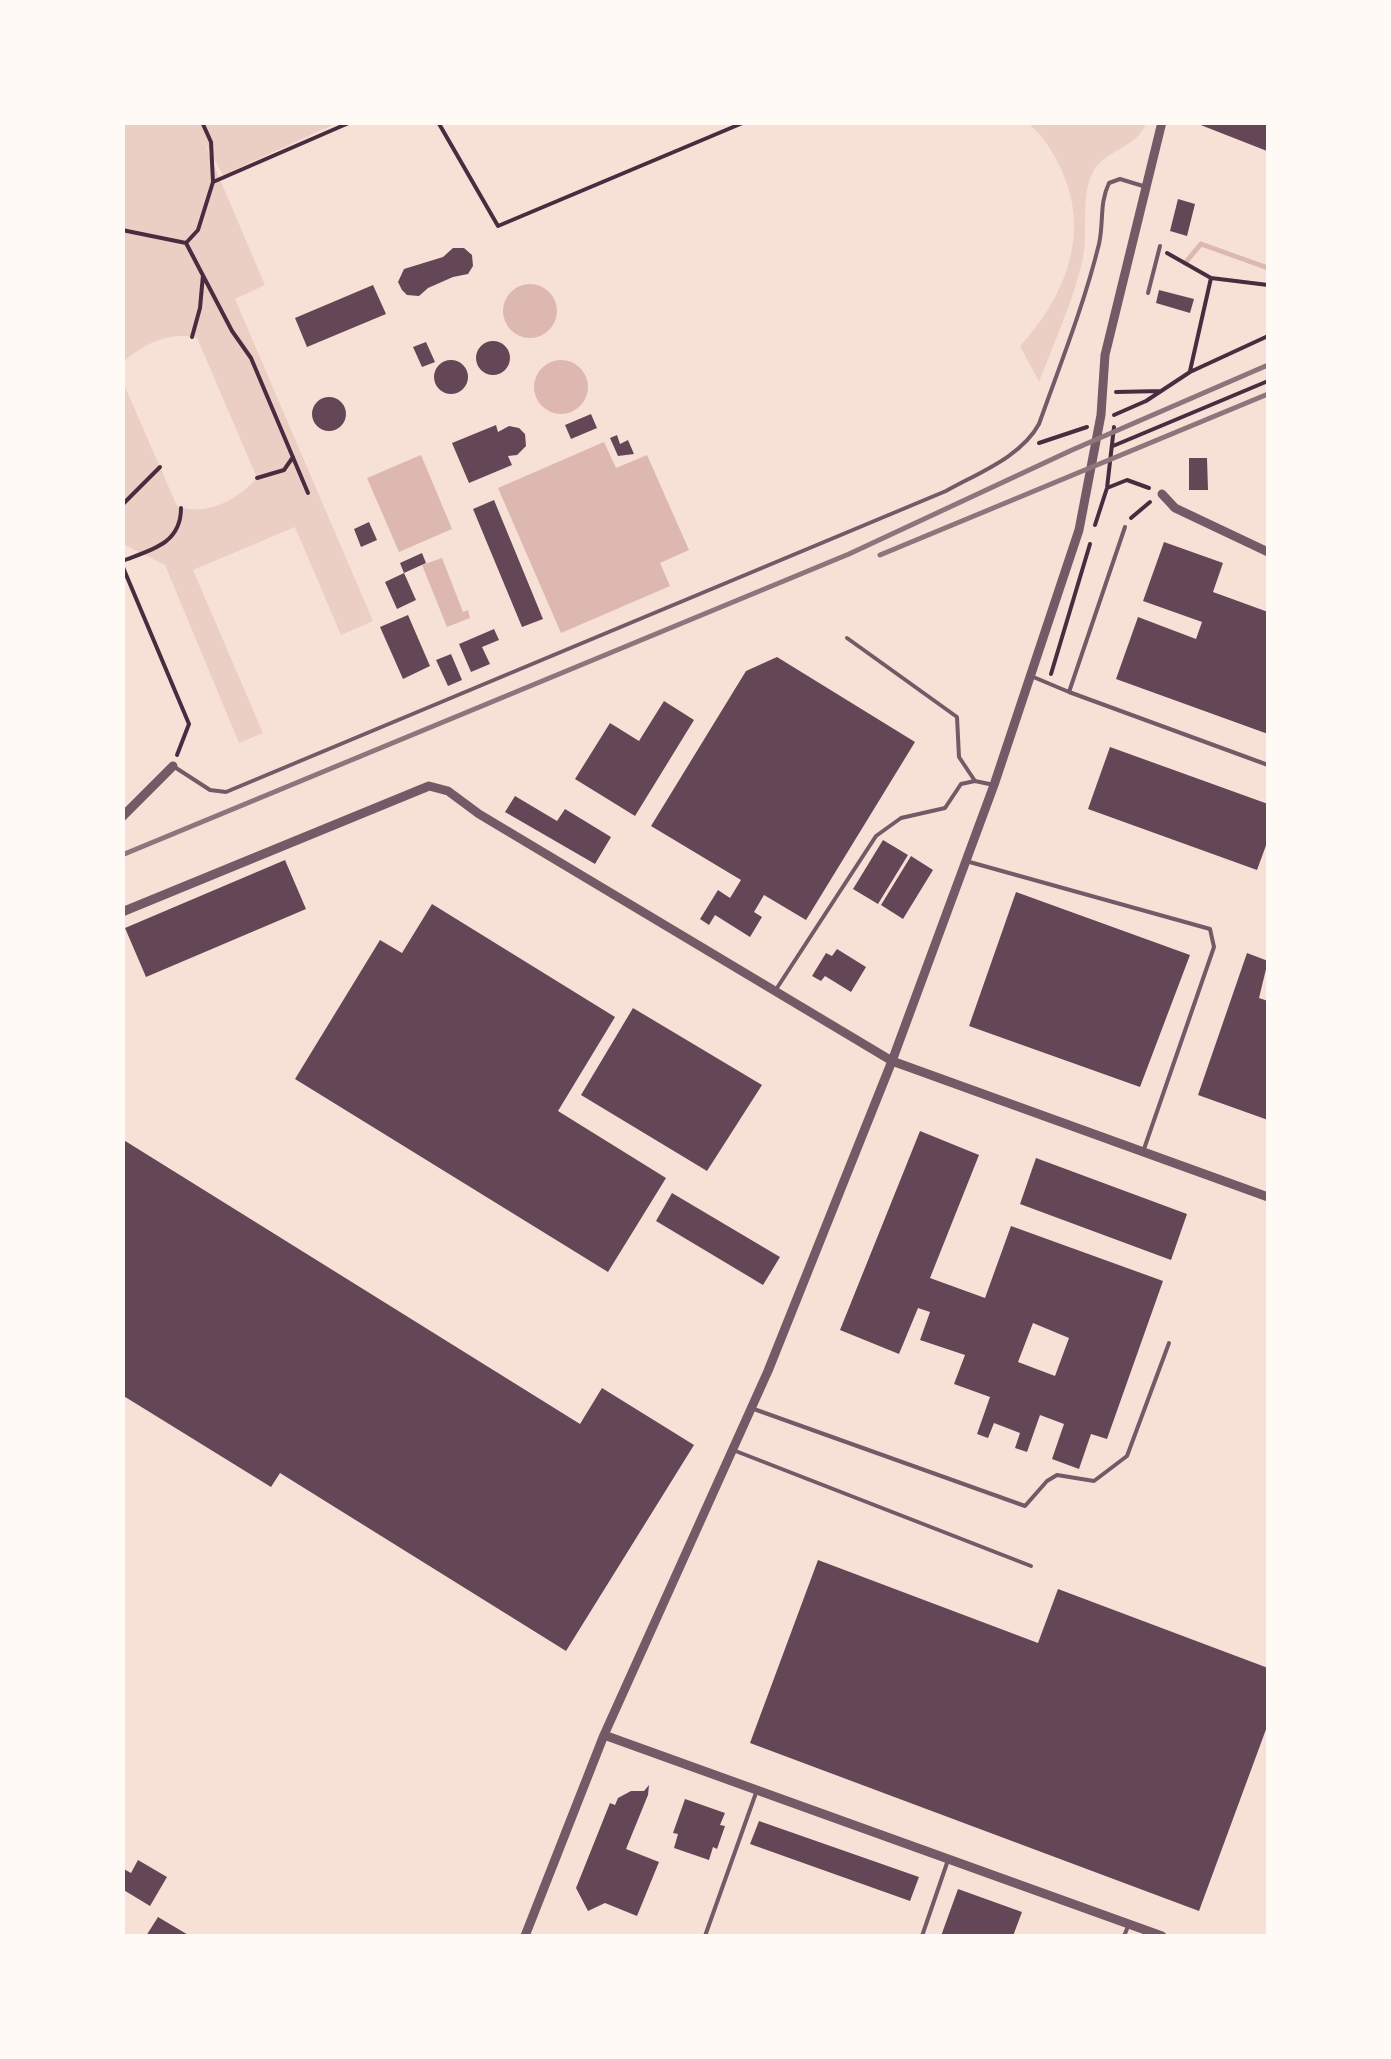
<!DOCTYPE html>
<style>
body{margin:0}
#map{position:relative;width:1391px;height:2059px;overflow:hidden;background:#f7e1d7;font-family:"PT Sans",sans-serif}
canvas{display:block}
.frame{position:absolute;inset:0;border:125px solid #fffaf5;pointer-events:none}
</style>
<div id="map">
<canvas width="1391" height="2059"></canvas>
<div class="frame"></div>
</div>
<script>
const c = document.querySelector('canvas').getContext('2d');
c.lineJoin = 'round';
function paint(path, color) { c.fillStyle = color; c.fill(path, 'evenodd'); }
function strokePath(path, color, width, dash) { c.strokeStyle = color; c.lineWidth = width; c.lineCap = dash ? 'butt' : 'round'; c.setLineDash(dash || []); c.stroke(path); }
paint(new Path2D(`
 M123,123H337L223,175L204,142L265,285L235,299L373,621L341,635L295,527L193,570L263,733L239,743L165,565L123,544L122,380L177,506C206,517 237,500 257,478L197,338C169,331 144,344 123,362Z
 M1028,123H1146C1138,148 1103,150 1092,174C1081,196 1088,233 1083,258C1074,300 1054,342 1039,382L1020,346C1062,300 1088,242 1066,181C1058,160 1046,138 1028,123Z`), '#ebcfc5');
paint(new Path2D(`
 M503 311a27 27 0 1 1 54 0a27 27 0 1 1-54 0Z
 M534 387a27 27 0 1 1 54 0a27 27 0 1 1-54 0Z
 M604,442L616,468L647,455L689,550L660,563L670,586L561,633L498,488Z
 M421,455L452,529L399,552L367,478Z
 M442,558L463,612L468,610L470,618L447,627L422,565Z`), '#dcb8b0');
strokePath(new Path2D(`
 M1201,244L1268,268
 M1185,263L1201,244`), '#dcb8b0', 5);
paint(new Path2D(`
 M1193,122H1268V148L1267,151Z
 M1178,199L1195,204L1187,236L1170,231Z
 M453,248H464L472,255L473,266L468,274L453,277L428,288L419,296L407,295L402,290L398,282L404,269L443,257Z
 M373,285L386,314L307,347L295,318Z
 M1159,290L1194,299L1190,313L1156,303Z
 M476 358a17 17 0 1 1 34 0a17 17 0 1 1-34 0Z
 M426,342L435,362L422,367L413,347Z
 M434 377a17 17 0 1 1 34 0a17 17 0 1 1-34 0Z
 M312 414a17 17 0 1 1 34 0a17 17 0 1 1-34 0Z
 M591,414L597,428L571,439L565,425Z
 M496,425L498,432L509,426L519,428L525,434L526,446L517,455L508,456L512,465L469,483L452,443Z
 M617,435L620,444L628,440L634,454L618,456L610,438Z
 M1189,458H1207L1208,490H1189Z
 M494,500L543,619L522,627L473,509Z
 M369,522L377,540L361,547L354,529Z
 M1164,542L1223,563L1213,592L1268,612V734L1116,679L1138,617L1196,639L1202,622L1143,601Z
 M422,553L426,563L404,573L400,563Z
 M404,573L416,600L397,609L385,582Z
 M408,615L430,666L403,679L380,627Z
 M494,629L499,640L482,647L490,664L471,672L459,644Z
 M451,654L462,680L448,686L436,660Z
 M777,657L915,742L806,920L764,895L754,912L762,917L750,937L715,915L709,925L700,919L718,890L730,898L741,880L651,826L746,671Z
 M664,701L694,720L635,816L575,779L610,723L639,741Z
 M1110,747L1268,804V840L1257,870L1088,809Z
 M515,796L557,821L565,809L611,837L595,864L505,812Z
 M883,840L908,855L878,904L853,889Z
 M911,856L933,870L903,919L881,905Z
 M285,860L306,909L146,977L125,928Z
 M1016,892L1190,955L1140,1087L969,1026Z
 M432,904L615,1017L558,1111L666,1178L608,1272L295,1079L380,940L402,953Z
 M837,949L866,967L851,992L825,976L821,981L812,976L826,953L832,956Z
 M1247,953L1268,961L1259,998L1268,1001V1120L1198,1095Z
 M633,1008L762,1085L707,1171L581,1095Z
 M920,1131L979,1155L930,1278L985,1298L1011,1226L1163,1281L1107,1439L1091,1434L1079,1469L1052,1459L1064,1424L1040,1415L1027,1452L1015,1448L1020,1433L994,1423L988,1438L977,1434L990,1397L954,1384L965,1355L920,1340L930,1312L918,1308L899,1354L840,1330ZM1033,1323L1069,1338L1055,1376L1018,1362Z
 M122,1139L580,1424L602,1388L694,1445L566,1651L280,1473L271,1487L122,1395Z
 M1036,1158L1187,1214L1171,1260L1020,1204Z
 M672,1193L780,1257L763,1285L656,1221Z
 M818,1560L1038,1643L1058,1589L1268,1668V1724L1199,1911L750,1743Z
 M649,1785L648,1795L626,1849L659,1862L637,1916L605,1903L588,1911L576,1888L610,1803L615,1805L618,1798L631,1791H644Z
 M685,1799L725,1813L720,1825L725,1826L717,1849L713,1847L709,1860L674,1848L678,1834L673,1833Z
 M759,1821L919,1877L910,1901L750,1844Z
 M138,1860L167,1877L150,1906L122,1889V1868L131,1873Z
 M958,1889L1022,1912L1013,1936H941Z
 M158,1917L190,1936H146Z`), '#644757');
strokePath(new Path2D(`
 M202,122L211,142L213,182
 M438,122L498,226L745,122
 M122,230L186,243
 M186,243L232,331L251,358L308,493
 M186,243L198,230L213,182L351,122
 M1167,253L1211,278L1190,371
 M1211,278L1268,285
 M192,337L200,308L203,275
 M1116,392L1161,391
 M1114,415L1146,401L1190,372L1268,336
 M1039,443L1087,427
 M1113,446L1268,381
 M257,478L284,470L293,457
 M1107,488L1127,480L1149,488
 M122,505L160,467
 M1131,518L1150,502
 M1095,525L1107,488L1114,427
 M122,561C151,550 181,544 181,508
 M122,565L189,724L177,755
 M1051,674L1090,544`), '#4a2c40', 4);
strokePath(new Path2D(`
 M1148,293L1160,246
 M847,638L957,717L959,757L975,781L994,785
 M1031,676L1069,692L1125,527
 M1069,692L1268,765
 M173,766L210,790L226,792L946,491C978,473 1021,457 1039,424C1060,365 1084,305 1099,244C1104,222 1099,204 1109,183L1120,179L1143,186
 M966,861L1210,929L1214,947L1144,1149
 M775,991L876,836L901,818L945,808L961,784L975,781
 M751,1408L1025,1506L1047,1481L1057,1475L1094,1481L1127,1456L1169,1343
 M733,1450L1031,1566
 M705,1936L757,1790
 M922,1936L947,1863
 M1124,1936L1129,1924`), '#755966', 4);
strokePath(new Path2D(`
 M1162,494L1175,508L1268,552
 M122,817L173,766
 M122,912L429,786L448,791L479,814L892,1061L1268,1197
 M604,1735L1162,1936
 M525,1936L604,1735L768,1371L892,1061L994,785L1079,530L1101,415L1105,355L1162,122`), '#755966', 9);
strokePath(new Path2D(`
 M880,555L1268,394
 M122,855L849,554L1072,450L1268,365`), '#8f747c', 5);
</script>
